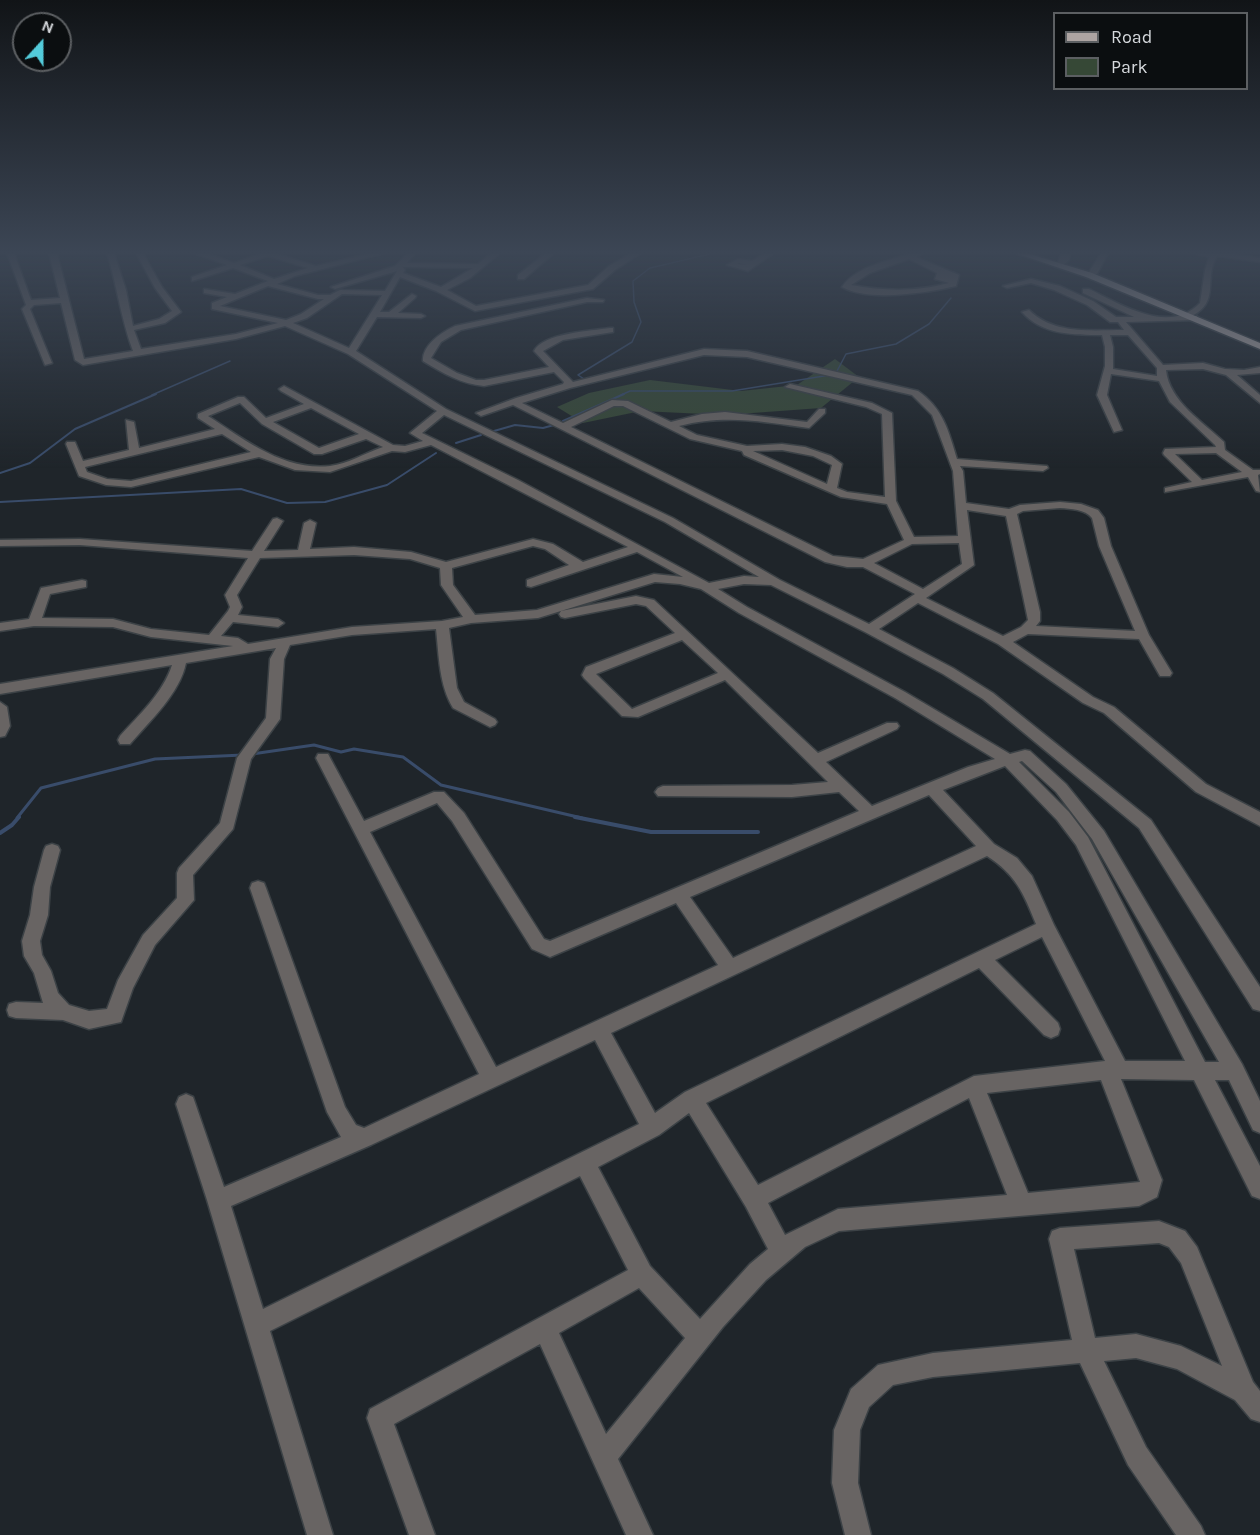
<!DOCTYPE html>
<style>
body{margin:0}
#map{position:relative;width:1260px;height:1535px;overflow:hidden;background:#1f252a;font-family:Karla,sans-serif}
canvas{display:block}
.legend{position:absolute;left:1053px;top:12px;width:195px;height:78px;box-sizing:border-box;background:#0b0e10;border:2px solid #5c5f62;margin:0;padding:8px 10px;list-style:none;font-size:18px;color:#d5d8dc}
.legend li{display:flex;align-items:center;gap:12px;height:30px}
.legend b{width:30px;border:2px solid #5c5f62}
.north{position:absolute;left:12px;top:12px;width:60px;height:60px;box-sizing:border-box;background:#0b0e10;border:2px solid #5c5f62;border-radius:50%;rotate:21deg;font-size:16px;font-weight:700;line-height:24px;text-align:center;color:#d5d8dc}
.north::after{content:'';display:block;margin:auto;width:21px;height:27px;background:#53cbda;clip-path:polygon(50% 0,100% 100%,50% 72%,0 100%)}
</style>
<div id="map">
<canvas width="1260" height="1535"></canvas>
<ul class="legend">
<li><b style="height:8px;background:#ada4a2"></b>Road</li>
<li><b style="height:16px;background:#364836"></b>Park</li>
</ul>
<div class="north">N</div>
</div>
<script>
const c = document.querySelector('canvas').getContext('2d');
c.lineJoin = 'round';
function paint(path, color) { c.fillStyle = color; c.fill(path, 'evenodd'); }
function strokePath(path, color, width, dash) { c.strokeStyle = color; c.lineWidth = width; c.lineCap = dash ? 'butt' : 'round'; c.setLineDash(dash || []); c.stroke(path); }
paint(new Path2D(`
 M835,359L859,377L821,408L725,415L641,411L583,423L557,407L589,393L650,380L741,391L797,385Z`), '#364836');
strokePath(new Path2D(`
 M836,373L846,354L896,344L929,324L951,298
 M584,379L578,375L632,342L641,322L634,302L633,281L650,268L714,253
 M152,395L230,361
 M621,395L630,391H732L830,375`), '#394c6a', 1.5);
strokePath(new Path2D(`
 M563,421L624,394
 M494,431L515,425L543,428L554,425
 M456,443L481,435
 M0,473L30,463L75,429L156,394
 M0,502L241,489L287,503L325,502L387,485L436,453`), '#394c6a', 2);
strokePath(new Path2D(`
 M252,754L314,745L341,752L354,749L403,757L441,785L582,818
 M17,818L41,788L155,759L243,755`), '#394c6a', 3);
strokePath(new Path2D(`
 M575,817L651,832H758
 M0,833L12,825L19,817`), '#394c6a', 4);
const minor = new Path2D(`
 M7,253H14L31,300L60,298L49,253H57L84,359L133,351C121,320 117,285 107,253H114L126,290L133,326L159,319L172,311L155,288L136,253H143L162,287L181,312L165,323L134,330L141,349L236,334L278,323L212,309V303L227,297L204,293V289L235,294L268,281L233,268L192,281V277L227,265L194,253H205L234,263L263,253H274L316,266L372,253H385L295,276L277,284L318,295H330L340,290L385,291L397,271L335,289L331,287L395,266L408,253H415L407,263L478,264L492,253H500L470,278L447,290L476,306L588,285L609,266L632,253H641L615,270L593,289L475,311L436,291L400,277L380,312H389L412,294L416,296L415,298L398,313L421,314L425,316L421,318L377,317L356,351L446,409L673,518L780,580L869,624L915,594L863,567H847L825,562L513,405L481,416L476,413L516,398L563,384L564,382L554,372L484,386C461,384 443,373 423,361C422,345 442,332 455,326L587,298L604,300L603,302H587L461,330L441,342L431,358L457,373L476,380H484L549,367L534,351C543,333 591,331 610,328H613V332L563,340L543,351L573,382L704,349L747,351L918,391C943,408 949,432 957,459L1047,466L1048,468L1043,471L960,466L963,471L966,503L1009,509L1020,505L1060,502L1081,504L1098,510L1104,518L1111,546L1149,635L1172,673L1170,676H1160L1139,639L1028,634L1013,642L1093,697L1114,707L1206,784L1260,812V826L1196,792L1104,713L1083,703L998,644L918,603L879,629L953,668L993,693L1151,820L1260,987V1011L1253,1009L1139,828L983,699L943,674L865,632L771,585L744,584L718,589L747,607L905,692L1010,754L1025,750L1030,751L1066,784L1104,831L1242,1064L1260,1101V1133L1253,1130L1229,1080H1215L1260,1166V1199L1252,1196L1194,1080L1121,1079L1162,1180L1157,1197L1139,1206L839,1231L805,1247L766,1280L723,1327L618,1459L653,1535H626L540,1344L394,1424L435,1535H409L367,1418L370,1409L628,1270L580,1176L270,1331L333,1535H307L207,1200L176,1104L179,1097L186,1094L193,1097L224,1187L341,1137L327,1112L250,888L252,883L258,881L264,883L266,888L345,1107L356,1125L364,1128L479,1074L316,758L318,754H328L364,821L434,792H444L464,813L544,939L550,941L859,811L839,792L792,797L658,796L655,792L658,788L663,786L792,785L828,782L725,680L638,717L622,716L584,678L582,675L586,667L675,633L646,606L636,604L565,618L561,617L559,614L561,611L636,596L654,600L818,753L887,723H897L899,726L897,729L826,762L872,806L968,767L995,759L895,698L739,613L701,589L680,584L655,582L538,618L471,623L449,628L457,688L464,702L495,719L497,722L495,725L490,727L453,708C439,685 439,656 436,629L352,635L290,645L284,659L280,719L251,759L233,829L193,875L194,900L155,945L133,988L121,1022L89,1029L63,1020L16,1018L9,1016L7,1010L9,1004L16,1002L43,1003L34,973L24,956L22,941L30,915L34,887L44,850L46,846L52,844L58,846L60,850L50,887L48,915L40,941L42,955L51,971L58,993L69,1005L89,1011L107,1009L118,980L143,935L177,898V873L179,868L220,823L237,758L266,718L270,659L276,648L186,663C180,693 150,721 130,744H120L118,740L120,736C139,715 163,693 172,665L0,694V684L233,646L151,637L113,627L34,626L0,631V623L29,619L41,588L82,580L86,581V587L50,594L42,618L113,619L151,629L209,635L228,611L230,607L225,595L248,558L80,545L0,546V540L80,539L252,551L273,519L277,518L283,521L264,551L298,550L304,523L310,520L316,523L310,549L354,547L411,552L446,562L533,539L553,544L583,562L628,547L431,445L405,452L392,451L330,472L295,470L259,457L131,487L106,485L79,476L66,444L67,442H75L83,461L129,450L126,420L134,422L139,448L215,429L198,418V414L238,397H244L266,418L304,404L281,391L279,389L284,386L393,445L405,446L423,441L410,433L437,411L348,354L285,326L236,339L83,365L75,360L61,303L34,305L30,309L52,363L45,365L22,309L26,305ZM268,256L308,268L274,279L240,265ZM403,267L473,268L441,287L403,273L405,270ZM268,286L318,299H324L301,314L286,320L220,306ZM342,294L382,295L349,348L293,323L307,318ZM704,355L747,357L912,395L932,415L953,471L958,536L914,537L896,501L892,413L872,403L790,384L785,387L866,407L882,414L885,497L847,492L837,488L842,464L831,456L805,447L782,444L747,446L697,435L679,426C726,414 762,422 809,428L825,413V409H819L807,422L725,412L702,414L671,422L628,401L612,400L563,423L522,403L570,388ZM240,403L262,424L314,454H322L366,439L383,447C365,453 348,464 330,466C283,471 244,439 208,416ZM614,406H623L690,439L742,451L744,455L841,497L887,504L904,540L863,559L833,556L571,427ZM311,408L359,434L319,448L273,422ZM444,415L665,522L759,577L744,576L709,583L518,480L422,433ZM222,434L251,452L131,481L107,479L87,472L85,467ZM782,450L813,456L832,465L827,484L753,451ZM1060,508C1071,509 1085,509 1092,518L1099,546L1135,631L1036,626L1040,621V612L1017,514L1023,511ZM967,510L1006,516L1028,620L1021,627L1003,636L926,598L974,565ZM959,543L962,564L923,589L874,563L912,544ZM533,546L545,549L569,565L527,580V586L531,587L637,552L683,577L654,574L537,610L475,615L453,585L452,568ZM354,555L410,559L440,568L441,585L463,617L442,621L352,627L248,644L238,638L221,636L233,622L278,627L284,623L278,619L238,615L242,607L237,595L260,558ZM682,640L718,673L632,709L596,674ZM1022,761L1056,792L1092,839L1219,1062H1205L1088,837L1069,812L1019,762ZM1005,766L1057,820L1076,845L1185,1061H1125L1054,925L1032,876L1017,858L994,844L943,790ZM929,795L976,846L733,958L690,897ZM437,803L452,821L532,949L550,957L676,903L718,965L496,1067L370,832ZM987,856C1016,875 1023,892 1036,924L685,1092L655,1113L611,1033ZM1042,937L1105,1061L974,1076L758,1185L706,1103L979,968L1044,1035L1051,1038L1058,1035L1060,1029L1058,1023L995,960ZM595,1040L639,1124L263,1309L231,1206L371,1145ZM1101,1080L1140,1182L1028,1193L987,1093ZM969,1098L1007,1195L838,1209L785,1235L768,1203ZM689,1113L746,1207L768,1249L750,1264L700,1319L650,1266L598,1167L659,1135ZM639,1288L685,1338L606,1434L559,1333Z
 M546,253H554L524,279H518V275Z
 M766,253H774L748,271L727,265L738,259L752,261ZM739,263L747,265L737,264Z
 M912,253H923L916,257L959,275L956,286C927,293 868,302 842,287C856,266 889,261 912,253ZM909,259L937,273L935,279L949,283C915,292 885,291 851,285L870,273Z
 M1062,253H1070L1069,260L1062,266H1056Z
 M1101,253H1108L1097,274L1086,277Z
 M1194,253H1226L1260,258V262L1217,256C1203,278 1221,301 1192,316H1197V320L1126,322L1163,365L1203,363L1225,369L1244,370L1260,367V373L1237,375L1260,395V403L1226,375L1203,369L1166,370C1169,401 1203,422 1224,442L1225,450L1253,470H1260V474L1258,475L1260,492L1256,491L1248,477L1165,492V488L1192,482L1164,455L1163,453L1165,449L1216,447L1215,445L1170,402L1159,381L1111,374L1107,395L1122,430L1114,432L1097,395L1105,366V347L1102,335C1074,335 1042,335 1022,312L1029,310C1054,335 1092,330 1124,330L1118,322H1110L1087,305L1054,290L1031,283L1007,288L1003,286L1031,279L1060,286L1093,301L1116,317H1134L1083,293V289H1089C1122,305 1169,335 1200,303L1205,270L1209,257ZM1110,335H1128L1157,368V376L1113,369V347ZM1216,453L1242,472L1202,480L1175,454Z
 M0,702L7,707L10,726L5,736L0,737Z
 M1159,1221L1185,1231L1197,1247L1253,1382L1260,1391V1422L1251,1419L1235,1400L1177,1369L1136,1358L1104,1361L1146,1447L1201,1526L1205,1535H1176L1128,1465L1080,1363L933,1377L893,1385L869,1407L860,1430L858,1483L871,1535H845L832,1483L834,1430L851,1389L878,1365L933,1353L1072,1340L1049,1239L1052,1231L1060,1228ZM1159,1243L1169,1247L1181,1263L1222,1366L1181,1346L1136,1334L1095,1338L1074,1249Z`);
const major = new Path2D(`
 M1015,253H1026L1092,273L1260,343V349L1086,277Z`);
strokePath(minor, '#3c4246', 3);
strokePath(major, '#3c4246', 3);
paint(minor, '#686463');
paint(major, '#ada4a2');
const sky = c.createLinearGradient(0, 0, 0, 468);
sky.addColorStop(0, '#111417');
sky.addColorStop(0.54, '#3c4655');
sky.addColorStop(1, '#3c465500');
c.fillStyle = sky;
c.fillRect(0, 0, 1260, 468);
</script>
